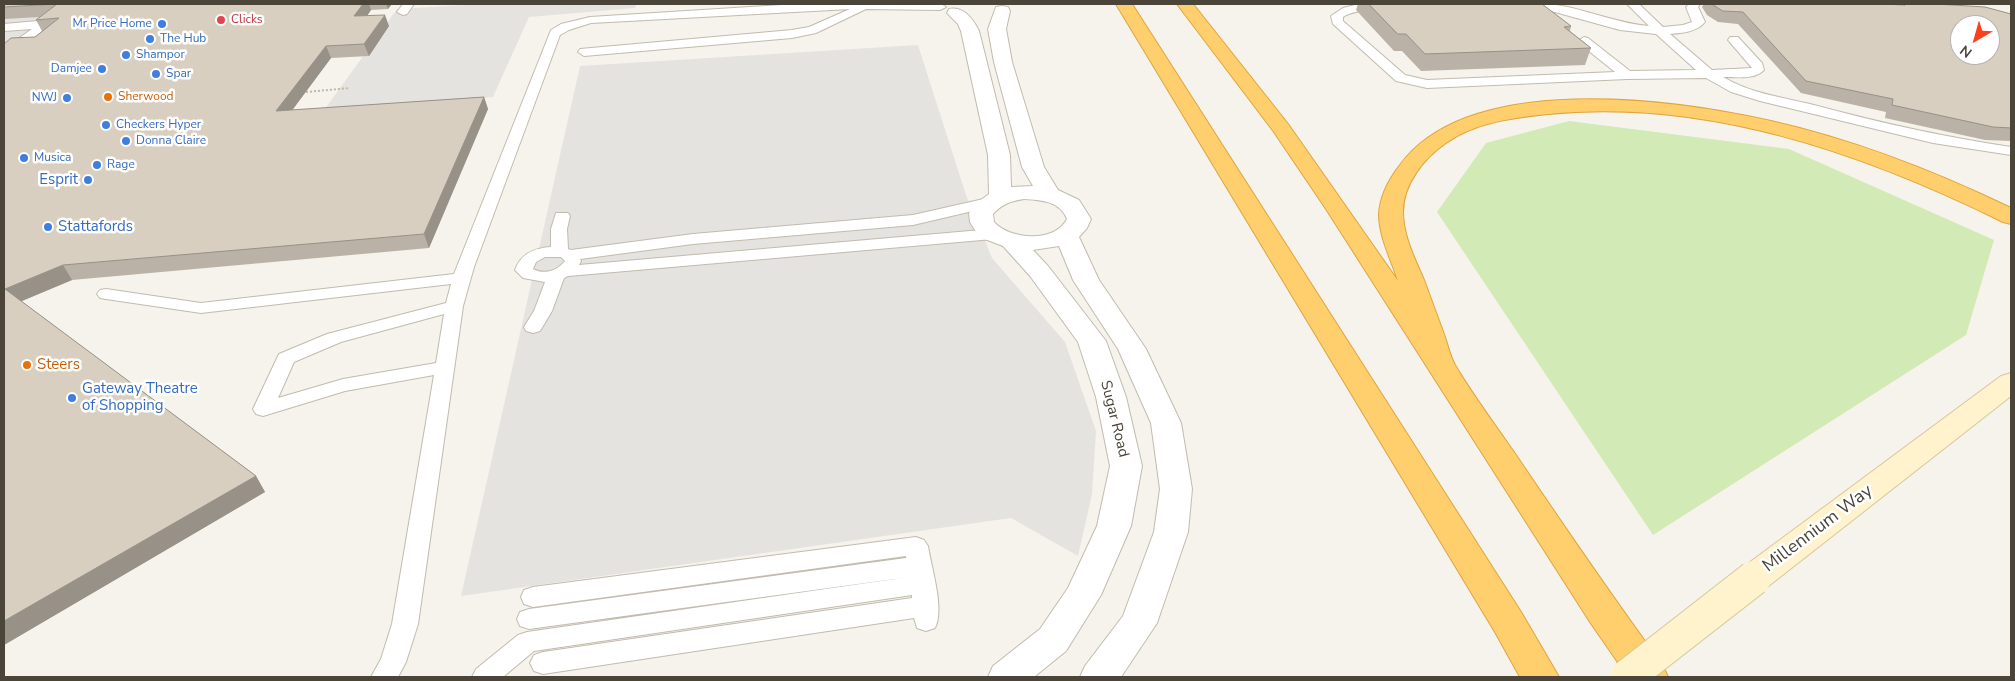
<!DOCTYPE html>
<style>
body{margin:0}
#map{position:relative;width:2015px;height:681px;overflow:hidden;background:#f6f3ec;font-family:"Nunito Sans",sans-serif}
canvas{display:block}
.frame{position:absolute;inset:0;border:5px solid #4b4439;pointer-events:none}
.north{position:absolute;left:1950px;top:15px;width:50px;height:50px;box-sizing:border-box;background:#fff;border:1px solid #b7b4b0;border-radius:50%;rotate:218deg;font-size:14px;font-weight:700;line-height:20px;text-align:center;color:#4b4439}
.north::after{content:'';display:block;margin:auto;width:18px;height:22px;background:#fc3f1d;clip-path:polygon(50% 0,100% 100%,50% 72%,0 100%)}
</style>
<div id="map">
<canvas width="2015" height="681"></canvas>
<div class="frame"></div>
<div class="north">N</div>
</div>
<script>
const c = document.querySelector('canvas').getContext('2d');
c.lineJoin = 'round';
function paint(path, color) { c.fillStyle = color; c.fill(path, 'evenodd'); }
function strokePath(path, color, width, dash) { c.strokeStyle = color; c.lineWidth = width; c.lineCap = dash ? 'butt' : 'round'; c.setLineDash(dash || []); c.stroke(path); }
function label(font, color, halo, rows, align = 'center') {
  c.font = font + ' "Nunito Sans",sans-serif'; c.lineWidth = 5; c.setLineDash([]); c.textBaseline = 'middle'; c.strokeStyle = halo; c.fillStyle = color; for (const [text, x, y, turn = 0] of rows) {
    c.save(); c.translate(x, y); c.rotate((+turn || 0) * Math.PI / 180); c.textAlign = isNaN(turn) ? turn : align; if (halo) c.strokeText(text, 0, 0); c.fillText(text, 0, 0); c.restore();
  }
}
paint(new Path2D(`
 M1569,121L1789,149L1994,240L1966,335L1653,535L1437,212L1486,143Z`), '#d2eab5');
paint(new Path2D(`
 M4,4H24L63,16L4,62Z
 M483,4H636L635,8L529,17L493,97L322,113L397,9Z
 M918,45L966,195L992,258L1065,342L1096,431L1092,494L1078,556L1011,518L461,596L580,66Z`), '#e5e3e0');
const lane = new Path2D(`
 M403,4H414L407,14L403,15L397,12Z
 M798,4H941L946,7L940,10L866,9L816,33L792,38L584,56L578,52L580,49L792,30L809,27L850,9L591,23L569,30L560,35L474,267L463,306L418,624L406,662L398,677H371L381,659L392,624L434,375L345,391L263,416L256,414L253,409L279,354L327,334L446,303L451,284L201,313L106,299L100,298L97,294L100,290L106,289L201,303L454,274L551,30L561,24L590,17ZM444,314L436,363L343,379L278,398L294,362L341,342Z
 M1359,4H1395C1388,13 1357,7 1343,17V21L1405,75L1427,80L1615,72L1580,44L1578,41L1584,37L1588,38L1630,71L1696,70L1656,34L1620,30L1533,6L1531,4C1571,1 1609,23 1649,26L1627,4H1639L1663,27L1683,25L1692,22L1686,7L1689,4H1700L1698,7L1705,22C1697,32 1682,33 1670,34L1712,70L1752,68L1728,40L1730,37H1738L1762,63L1764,70C1755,80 1736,77 1723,77C1750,93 1780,97 1810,104C1877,122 1943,137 2011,147V155L1933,143L1760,101L1731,92L1706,78L1627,79L1427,88L1396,81L1333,24L1331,16L1343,8Z
 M38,21L48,27L46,30L8,58L4,59V49L32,29L4,31V24Z
 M988,198L994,200L996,203L994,206L913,225L693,244L580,259L581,261L579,265L993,229L999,231L1001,234L999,237L993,239L568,276L564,278L552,311L540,331L533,333L526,331L524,327L534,311L545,282L523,278L515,270C521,253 535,248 551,247V229L556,213H568L570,216L567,229L568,249L571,250L693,234L913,215ZM545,257H561L565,261C557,271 544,275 533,269L536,262Z
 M916,537L924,540L928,546C931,567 945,609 935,628L926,631L917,628L914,618L543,674L534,671L530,663L534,655L543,652L912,598V595L534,651L503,677H472L476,669L518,635L527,632L909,577L529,629L520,626L517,619L520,612L529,609L906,558V556L533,607L524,604L521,597L524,590L533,587Z`);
const street = new Path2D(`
 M1002,6L1008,7L1010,11L1006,29L1012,62L1044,167L1058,190L1079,200L1091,219L1087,228L1079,237L1099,280L1146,349L1181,423L1192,489L1188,532L1157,623L1121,677H1080L1085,666L1123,616L1154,532L1160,489L1151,423L1118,349L1073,280L1059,246L1033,250L1048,266L1106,341L1126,397L1142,466L1131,526L1101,595L1066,651L1034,677H988L993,666L1040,629L1068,588L1097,526L1110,466L1096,397L1078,342L1030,276L1003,246L982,238L975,230L970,222L969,213L977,203L989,194L988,155L961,31L958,24L947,13L949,9C964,6 973,19 979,31L1010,155L1011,187L1033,186L1022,167L994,62L988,29L996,7ZM1024,199C1041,200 1060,201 1067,219C1055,243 1010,240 994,222L993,214C1002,204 1011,201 1024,199Z`);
const secondary = new Path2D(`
 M2011,373V396L1766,588L1754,592L1742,588L1736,578L1742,568L2001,376Z`);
const highway = new Path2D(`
 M1116,4H1132L1521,612L1559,677H1520L1495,632Z
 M1177,4H1193L1288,124L1398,281C1391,259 1379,237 1379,214C1380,196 1389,179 1400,165C1469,71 1672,99 1771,121C1855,140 1934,171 2011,208V224L2003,222C1863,153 1706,98 1548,114C1512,118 1476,122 1446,143C1424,158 1403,184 1403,212C1403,236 1415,259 1424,280C1431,299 1438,318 1445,337C1448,346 1450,356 1455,365C1475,399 1500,431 1522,464C1568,532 1614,599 1663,666L1668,677H1628L1590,622L1326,209L1274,132Z`);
strokePath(lane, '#c2bbae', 2);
strokePath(street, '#c2bbae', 2);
strokePath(secondary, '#d6c79b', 2);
strokePath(highway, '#e0a43c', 2);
strokePath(new Path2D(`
 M306,92L350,88`), '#c4b79f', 2, [2, 2]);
paint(lane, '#fff');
paint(street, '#fff');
paint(secondary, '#fff3cd');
paint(highway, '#ffcf6e');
const secondaryBridge = new Path2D(`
 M1627,677L1754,578`);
strokePath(secondaryBridge, '#d6c79b', 36, []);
strokePath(secondaryBridge, '#fff3cd', 34);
paint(new Path2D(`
 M4,4H392L388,9L371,10L367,16L389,26L369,56L331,58L292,110L484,97L488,109L429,248L72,280L21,301L256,476L265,492L4,645V44L35,37L42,31L36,20L40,17L5,19L4,16Z
 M427,4H451L427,5Z
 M1358,4H1542L1571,26L1570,31L1591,48L1585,65L1421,71L1402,51H1394L1356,10Z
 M1704,4H1881L1898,5L1899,4H1936L2011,14V141L1985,140L1885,118L1886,112L1801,93L1738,24L1718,22L1707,15L1702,7Z`), '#bab2a6');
paint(new Path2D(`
 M363,4H369L371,10L358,28L354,16Z
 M386,4H392L388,9Z
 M385,15L389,26L369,56L364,44Z
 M326,46L331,58L282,124L276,111Z
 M484,97L488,109L429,248L424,234Z
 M63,265L72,280L15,304L5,289Z
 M256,476L265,492L4,645V621Z`), '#979187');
const building = new Path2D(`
 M4,4H363L354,16L385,15L364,44L326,46L276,111L484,97L424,234L63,265L5,289L256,476L4,621V44L11,38L35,37L59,18L36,20L57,4L4,7Z
 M1369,4H1542L1571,26L1564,27L1591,48L1425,54L1406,34H1398Z
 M1712,4H1881L1905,5L1903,4H1936L1985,7L2011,14V128L1993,127L1892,105L1893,99L1806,81L1743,12L1723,11ZM1960,25H1990V55H1960Z`);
paint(building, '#d8cfc1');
strokePath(building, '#979187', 1);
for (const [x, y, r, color] of [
 [221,20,5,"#e0444e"],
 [162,24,5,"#3f7fe0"],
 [150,39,5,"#3f7fe0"],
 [126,55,5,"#3f7fe0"],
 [102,69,5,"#3f7fe0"],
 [156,74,5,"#3f7fe0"],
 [108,97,5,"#e8710a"],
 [67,98,5,"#3f7fe0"],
 [106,125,5,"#3f7fe0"],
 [126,141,5,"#3f7fe0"],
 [24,158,5,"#3f7fe0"],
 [97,165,5,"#3f7fe0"],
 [88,180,5,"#3f7fe0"],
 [48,227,5,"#3f7fe0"],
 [27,365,5,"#e8710a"],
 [72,398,5,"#3f7fe0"]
]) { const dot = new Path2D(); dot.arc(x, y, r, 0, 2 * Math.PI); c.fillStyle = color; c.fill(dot); strokePath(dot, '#fff', 2); }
label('12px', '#be3a42', '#fff', [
 ["Clicks",231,20]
], 'left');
label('12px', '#366cbe', '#fff', [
 ["Mr Price Home",152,24,"right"],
 ["The Hub",160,39],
 ["Shampor",136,55],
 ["Damjee",92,69,"right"],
 ["Spar",166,74],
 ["NWJ",57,98,"right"],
 ["Checkers Hyper",116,125],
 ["Donna Claire",136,141],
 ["Musica",34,158],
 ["Rage",107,165]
], 'left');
label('12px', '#c56008', '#fff', [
 ["Sherwood",118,97]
], 'left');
label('15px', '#366cbe', '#fff', [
 ["Esprit",78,180,"right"],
 ["Stattafords",58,227],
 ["Gateway Theatre",82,389],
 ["of Shopping",82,406]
], 'left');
label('15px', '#c56008', '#fff', [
 ["Steers",37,365]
], 'left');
label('15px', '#4b4439', '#fff', [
 ["Sugar Road",1114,419,76]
]);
label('18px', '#4b4439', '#fff', [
 ["Millennium Way",1818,529,-37]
]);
</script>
